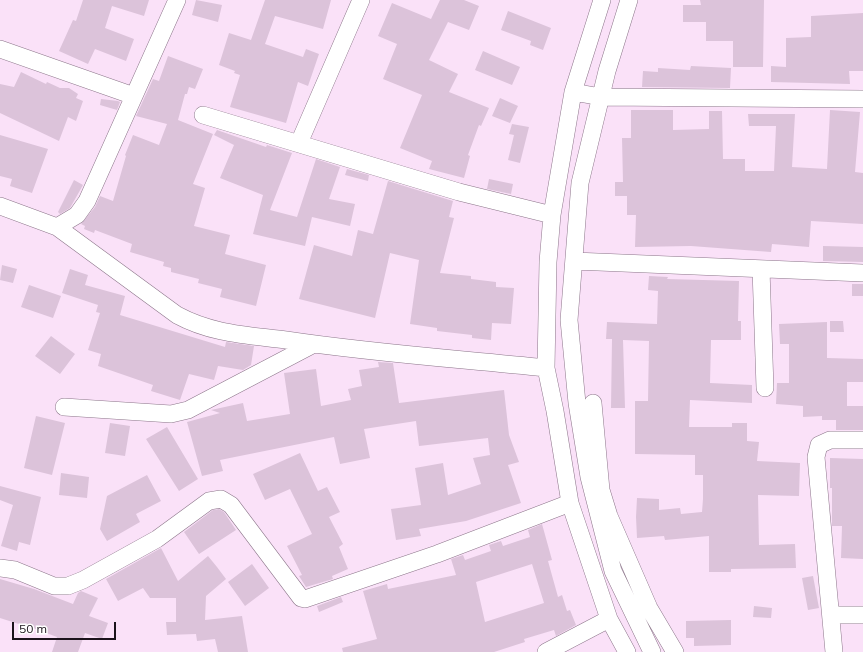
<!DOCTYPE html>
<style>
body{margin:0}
#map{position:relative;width:863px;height:652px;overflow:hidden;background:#fae1f8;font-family:Mulish,sans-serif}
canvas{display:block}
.scale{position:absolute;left:12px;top:622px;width:104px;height:18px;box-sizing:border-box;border:2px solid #1b131b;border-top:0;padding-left:5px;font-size:12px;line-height:14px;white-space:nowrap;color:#1b131b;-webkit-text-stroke:3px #fff;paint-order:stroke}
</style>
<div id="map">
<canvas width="863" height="652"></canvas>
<div class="scale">50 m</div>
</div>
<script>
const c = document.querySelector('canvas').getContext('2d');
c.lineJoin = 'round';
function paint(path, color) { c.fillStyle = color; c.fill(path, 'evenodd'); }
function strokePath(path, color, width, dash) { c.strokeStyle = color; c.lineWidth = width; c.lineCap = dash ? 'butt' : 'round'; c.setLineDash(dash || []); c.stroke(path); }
paint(new Path2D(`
 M83,0H149L144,16L112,6L105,28L134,39L126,61L95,49L88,64L59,51L73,20L76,21Z
 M196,0L222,5L218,22L192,15Z
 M265,0H331L323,29L275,16L265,44L303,57L306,49L319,54L308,86L298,82L286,123L230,107L240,75L234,73L235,71L219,65L229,33L251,40Z
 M440,0H464L479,6L469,30L448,22L429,60L458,74L449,92L489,108L481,126L479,125L468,155L470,156L464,178L429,169L432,161L400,148L422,95L383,79L397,44L378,36L392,3L431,19Z
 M700,0H764L763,67H733V41H706V22H683V5H701Z
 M508,11L551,28L543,50L530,45L531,41L501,30Z
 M863,13V71H849L850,84L771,82V66L786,67V38L811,37V16Z
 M483,51L520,67L512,85L475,70Z
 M168,56L203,69L195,89L189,87L187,94H185L178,120L213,134L193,184L205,188L194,226L230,235L225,254L266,265L256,306L220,297L222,289L198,283L199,279L171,272V268L163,266L164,262L130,252L132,244L95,230L94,233L84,229L85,226L81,224L95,207L100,196L113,201L126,156L125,155L133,135L159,145L167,124L136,116L153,79L159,81Z
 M691,66L731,68L730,88L642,87L643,71L658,72V68L690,70Z
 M21,72L46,84L47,82L60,88H69L78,94L76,98L83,101L76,121L68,117L59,141L0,113V84L14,87Z
 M500,98L518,106L510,123L492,116Z
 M101,99L118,101L120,102L117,110L100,105Z
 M631,110H673V130L709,129V111H722L723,159H745V171H774L776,126H749L748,114H795L792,167L827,169L830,110L860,112L855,172L863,173V224L811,221L809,247L772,244L771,252L691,246L635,247L636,215H627V196H615V182H623L622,138H631Z
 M512,124L529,127L520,163L508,160L514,135L509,134Z
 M217,130L266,147L267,145L292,153L270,210L297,217L316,159L340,167L329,199L355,204L350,226L312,217L305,246L253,234L263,195L220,178L234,145L214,135Z
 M0,135L48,149L32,193L10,186L12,179L0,176Z
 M347,169L369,175L368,181L345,175Z
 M489,179L513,184L511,194L487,189Z
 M74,180L83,185L70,208L60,214L58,212Z
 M388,181L453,201L449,217L454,218L440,273L471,276V279L496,282V287L514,288L511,324L492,323L491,340L472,338V335L437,331V328L410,324L419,260L390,253L375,318L299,299L314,245L352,256L358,230L373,234Z
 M823,246L863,247V262L823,261Z
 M2,265L17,269L13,283L0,280Z
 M70,269L88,275L85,285L125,296L120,315L225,347L226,342L254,346L251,365L243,370L218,366L214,380L189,374L180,400L151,391L153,385L98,366L101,354L88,350L100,313L96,312L98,305L62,293Z
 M649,276L668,277L667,279L739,281L738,321H741V340H711L710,383L752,385V403L690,400L689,427H732V423H747V441L759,442L757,461L800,463L799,496L758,495L759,545L795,544L796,568L731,569V572H709V536L665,540L664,536L637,538L636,517L637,498L659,499V510L680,508L681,514L702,512L703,499V475H695V455L635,454V401H648L649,341L623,340L625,408H611L612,339H606L607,322L657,324L658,291L648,290Z
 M852,284H863V296H852Z
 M29,285L61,296L53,318L21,307Z
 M830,321H843L844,332H830Z
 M827,322V358L863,359V382H847V406H863V430H836V420H822V416L803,417V406L776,404L777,383H789V344H780L779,324Z
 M51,336L75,354L60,374L35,356Z
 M378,362L393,363L399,403L504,390L509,435L519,462L508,465L521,503L466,521L419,529L421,536L396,540L391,509L421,505L415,468L443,463L448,495L481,484L473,458L490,455L488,438L419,446L416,421L364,429L370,458L340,464L334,437L220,460L223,471L202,476L187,422L220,413L211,410L243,403L247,421L290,414L284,373L316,369L321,406L351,400L348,389L362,386L359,370L379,367Z
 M36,416L65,423L52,475L24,468Z
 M110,423L130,426L125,456L105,453Z
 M167,427L198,479L179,491L146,439Z
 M300,453L318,491L327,487L340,512L329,517L343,544L339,547L348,569L332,576L333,579L306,587L299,576L302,575L287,546L312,534L290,489L265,500L253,474Z
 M830,458L863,459V559L841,558L842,526H832V488H830Z
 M61,473L89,477L87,498L59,495Z
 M147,475L161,501L136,514L140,522L107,541L100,529L107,496Z
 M0,486L41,497L30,545L19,542L17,551L1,546L13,505L0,500Z
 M219,509L224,512L236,530L199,554L184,532L213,510Z
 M542,524L552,560L548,561L558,597L562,595L567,611L570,610L576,625L556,636L554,630L524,639L525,642L494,652H343L342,648L377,639L363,591L387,584L388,589L456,575L451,559L463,555L465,560L491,551L489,545L501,541L503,546L530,537L528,530ZM532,564L544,603L485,622L476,582Z
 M161,548L178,581L208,556L217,567L226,579L206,596L205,620L242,616L248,652H218L215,639L197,641L196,634L167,635L166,622H176V598H150L143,588L118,601L106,579Z
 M252,564L269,588L245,606L228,582Z
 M813,576L819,608L808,610L802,578Z
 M0,579L34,589L73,604L78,593L81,591L98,598L89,616L108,623L102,639L85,633L78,652H52L57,637L25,625V626L0,618Z
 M341,597L343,602L319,612L317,606Z
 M754,606L772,608L771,618L753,617Z
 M731,620V645L694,646V638H686V621Z`), '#dcc3da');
const minor = new Path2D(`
 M602,0L573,92L552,215L548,262L546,368L555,411L570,503L609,619L627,652
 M629,0L607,71L580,183L569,320L577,403L589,477L613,571L652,652
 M0,49L134,96
 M573,92L601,97L863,99
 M203,115L459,192L552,215
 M299,143L361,0
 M0,206L57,227L177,315C212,334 247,335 286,340C372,353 460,359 546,368
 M57,227L77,215L87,201L177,0
 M574,261L863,273
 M761,269L765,388
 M593,403L601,490L609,516L649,608L675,652
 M64,407L171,414L188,410L314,344
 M0,568L15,570L54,586H68L83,580L157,539L209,501L221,499L231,505L301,598L305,599L437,554L570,503
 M831,615H863
 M546,652L609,619
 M834,652L816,457L819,445L830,440H863`);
strokePath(minor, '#8c768a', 18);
strokePath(minor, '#fff', 17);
</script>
